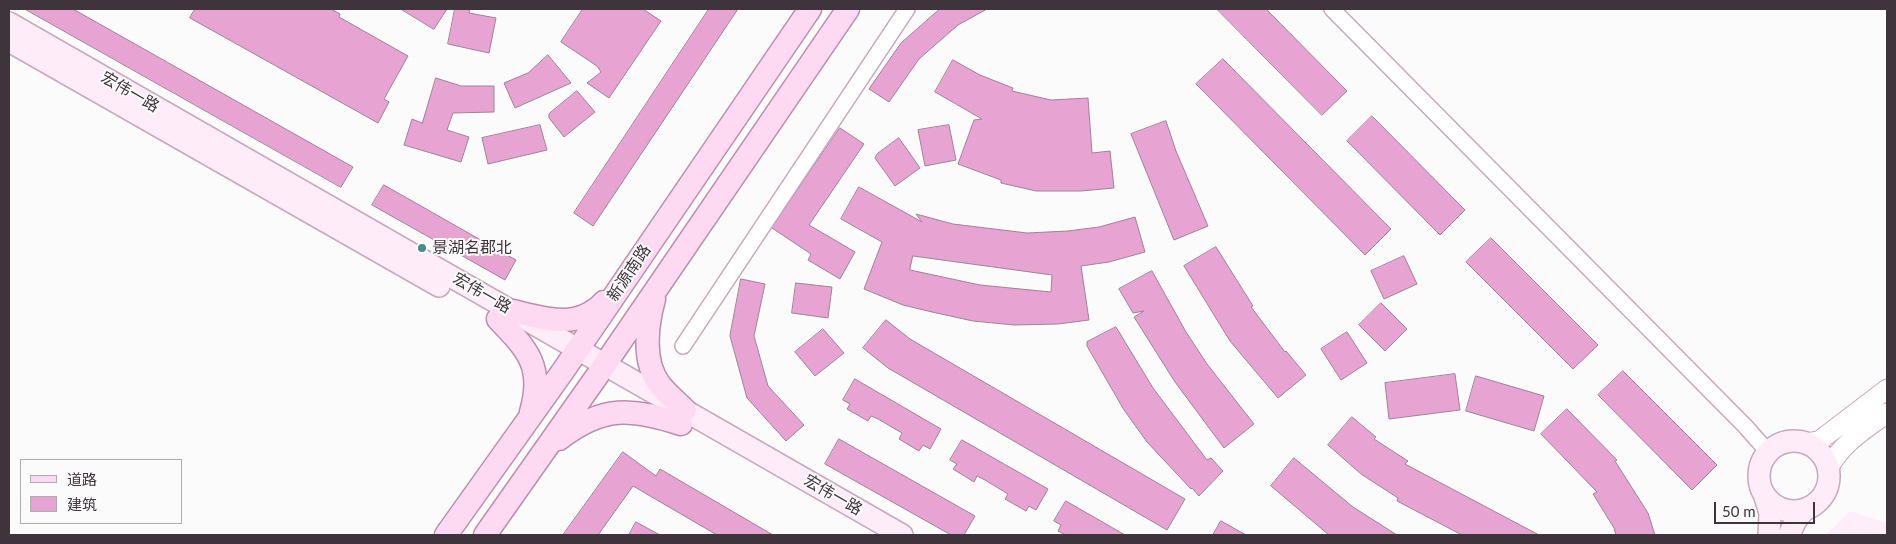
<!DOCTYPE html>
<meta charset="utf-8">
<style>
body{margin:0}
#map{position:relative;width:1896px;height:544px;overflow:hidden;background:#fbfbfb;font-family:Lato,"Noto Sans SC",sans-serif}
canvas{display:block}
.frame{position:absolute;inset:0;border:10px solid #40343c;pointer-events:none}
.legend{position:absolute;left:20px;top:459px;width:162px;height:65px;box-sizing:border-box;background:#fbfbfb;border:1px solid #b0abaf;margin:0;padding:6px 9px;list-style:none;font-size:15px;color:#40343c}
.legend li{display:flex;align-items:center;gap:10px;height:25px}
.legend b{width:25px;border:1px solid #b0abaf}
.scale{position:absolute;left:1714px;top:502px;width:101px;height:22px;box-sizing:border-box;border:2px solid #40343c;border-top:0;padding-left:6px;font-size:15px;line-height:18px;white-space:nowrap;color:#40343c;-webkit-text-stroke:4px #fbfbfb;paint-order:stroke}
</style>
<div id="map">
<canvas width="1896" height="544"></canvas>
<div class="frame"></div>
<ul class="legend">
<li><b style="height:6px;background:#fed9f2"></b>道路</li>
<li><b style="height:14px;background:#e7a3d2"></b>建筑</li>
</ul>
<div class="scale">50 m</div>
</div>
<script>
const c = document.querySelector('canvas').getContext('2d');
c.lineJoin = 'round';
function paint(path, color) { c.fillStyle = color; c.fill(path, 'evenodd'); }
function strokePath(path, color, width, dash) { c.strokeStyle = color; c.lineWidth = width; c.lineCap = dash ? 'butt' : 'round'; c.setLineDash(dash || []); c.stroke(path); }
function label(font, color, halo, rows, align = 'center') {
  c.font = font + ' Lato,"Noto Sans SC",sans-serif'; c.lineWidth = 4; c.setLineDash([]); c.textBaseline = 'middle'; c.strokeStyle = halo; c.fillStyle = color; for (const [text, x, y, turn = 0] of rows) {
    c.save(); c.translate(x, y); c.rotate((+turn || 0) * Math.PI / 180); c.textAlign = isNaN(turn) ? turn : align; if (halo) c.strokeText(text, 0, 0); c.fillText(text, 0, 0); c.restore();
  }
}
paint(new Path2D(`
 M1850,511L1887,523V535H1825Z`), '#ffeef9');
const building = new Path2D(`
 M25,9H73L353,167L341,187Z
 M195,9H331L340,14L339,17L408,56L384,99L389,102L378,123L190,18Z
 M401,9H447L434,29Z
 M455,9H470L469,13L496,18L489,53L448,44Z
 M583,9H643L661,21L609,98L587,83L601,72L597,66L561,42Z
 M709,9H738L593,226L574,213Z
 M940,9H987L958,25L919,59L889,102L869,89L901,43Z
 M1217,9H1266L1347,91L1322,115Z
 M548,55L571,83L515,108L504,83L528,73Z
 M1223,59L1391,229L1365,255L1196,84Z
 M953,60L980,75L1013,88L1012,91L1051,100L1088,98L1092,153L1110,151L1114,188L1081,191H1036L1001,183V180L958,164L974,120L982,119L935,92Z
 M436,78L461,86H494V112L453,113L447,130L469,137L461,162L404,145L412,119L422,123Z
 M577,91L595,112L564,137L549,118V114Z
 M1372,116L1465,210L1440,235L1347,141Z
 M1166,121L1176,151L1208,226L1174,240L1131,134Z
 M540,125L547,150L488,164L482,138Z
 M949,125L956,160L925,166L918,130Z
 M840,128L864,144L809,225L855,252L840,279L808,260L811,254L772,228Z
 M899,138L920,168L895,186L875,158L877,154Z
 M384,185L516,260L505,280L372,205Z
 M859,187L922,222L916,214L953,224L1027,233L1068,231L1099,227L1135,217L1145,252L1109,262L1081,266L1089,320L1058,324L1014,325L973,321L932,312L903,305L864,289L882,242L841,219ZM913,256L1052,275L1051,292L980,285L910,270Z
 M1491,238L1598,345L1573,369L1466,262Z
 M1216,247L1253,306L1251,307L1285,352L1286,351L1306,375L1278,398L1230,341L1184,266Z
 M1404,256L1417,284L1384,299L1371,271Z
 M1152,271L1186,332L1207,364L1254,424L1224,448L1175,382L1134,317L1144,311L1133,313L1119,289Z
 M741,279L765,284L754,336L768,386L804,425L786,441L747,398L730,336Z
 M796,283L832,287L828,318L792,313Z
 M1381,303L1407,329L1385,351L1359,325Z
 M886,320L910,339L1185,499L1167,530L888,368L863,348Z
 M1116,327L1153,388L1207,460L1211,458L1223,471L1199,496L1192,488L1191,489L1147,442L1124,410L1087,346V342Z
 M823,329L844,353L815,376L795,352Z
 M1347,332L1367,363L1341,380L1321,349Z
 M1623,371L1717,465L1692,490L1598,395Z
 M1455,374L1460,410L1389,419L1385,383Z
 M1476,376L1544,396L1534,431L1466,411Z
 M855,379L941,429L930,449L923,445L919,451L899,439L902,433L878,419L871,416L868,421L847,409L850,404L843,400Z
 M1567,409L1617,460L1615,461L1648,513L1655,535H1616L1614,528L1593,494L1597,492L1541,434Z
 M1352,417L1376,437L1374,439L1408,461L1405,464L1539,535H1462L1397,501L1398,498L1361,474L1328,445Z
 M839,439L975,516L964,535H951L825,464Z
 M962,440L1048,489L1036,510L1029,506L1026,511L1005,499L1008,494L985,480L977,476L974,482L953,469L957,464L950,460Z
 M623,452L656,476L660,469L773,535H717L633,486L598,535H563Z
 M1294,458L1353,507L1397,535H1329L1271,486Z
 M1066,501L1125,535H1066L1058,531L1061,525L1054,521Z
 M1221,521L1246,535H1213Z
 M636,522L660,535H629Z`);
paint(building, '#e7a3d2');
strokePath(building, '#a08296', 1);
const minor = new Path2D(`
 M1332,9L1746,427L1768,452
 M683,346L907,9`);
const tertiary = new Path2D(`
 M1806,443L1819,441L1887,389
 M1828,469C1842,443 1864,430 1887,413`);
const secondary = new Path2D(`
 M9,23L902,535
 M9,41L439,286
 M1759 476a35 35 0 1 1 70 0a35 35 0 1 1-70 0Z
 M1764,494L1770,513L1769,535
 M1789,535L1796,520L1805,509`);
const primary = new Path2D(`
 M654,299C647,325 642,362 660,385C667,394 677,402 685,410
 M513,311C545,319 578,330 604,302
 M498,319C528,350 544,367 531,412
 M559,439C603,405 631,408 681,424
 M446,535L563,371L810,9
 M485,535L597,376L848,9`);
strokePath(minor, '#c7a8bd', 18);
strokePath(tertiary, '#c7a8bd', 21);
strokePath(secondary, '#c7a8bd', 24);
strokePath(primary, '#bb8fac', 25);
strokePath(minor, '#fff', 15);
strokePath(tertiary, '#fff', 19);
strokePath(secondary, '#feecf8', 21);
strokePath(primary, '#fed9f2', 22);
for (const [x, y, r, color] of [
 [422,248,5,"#468c87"]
]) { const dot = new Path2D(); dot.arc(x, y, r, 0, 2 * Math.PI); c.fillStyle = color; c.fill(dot); strokePath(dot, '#fbfbfb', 2); }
label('16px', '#40343c', '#fbfbfb', [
 ["宏伟一路",130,92,30],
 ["新源南路",629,273,-56],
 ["宏伟一路",482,293,30],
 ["宏伟一路",833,495,30]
]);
label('16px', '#40343c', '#fbfbfb', [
 ["景湖名郡北",432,248]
], 'left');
</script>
